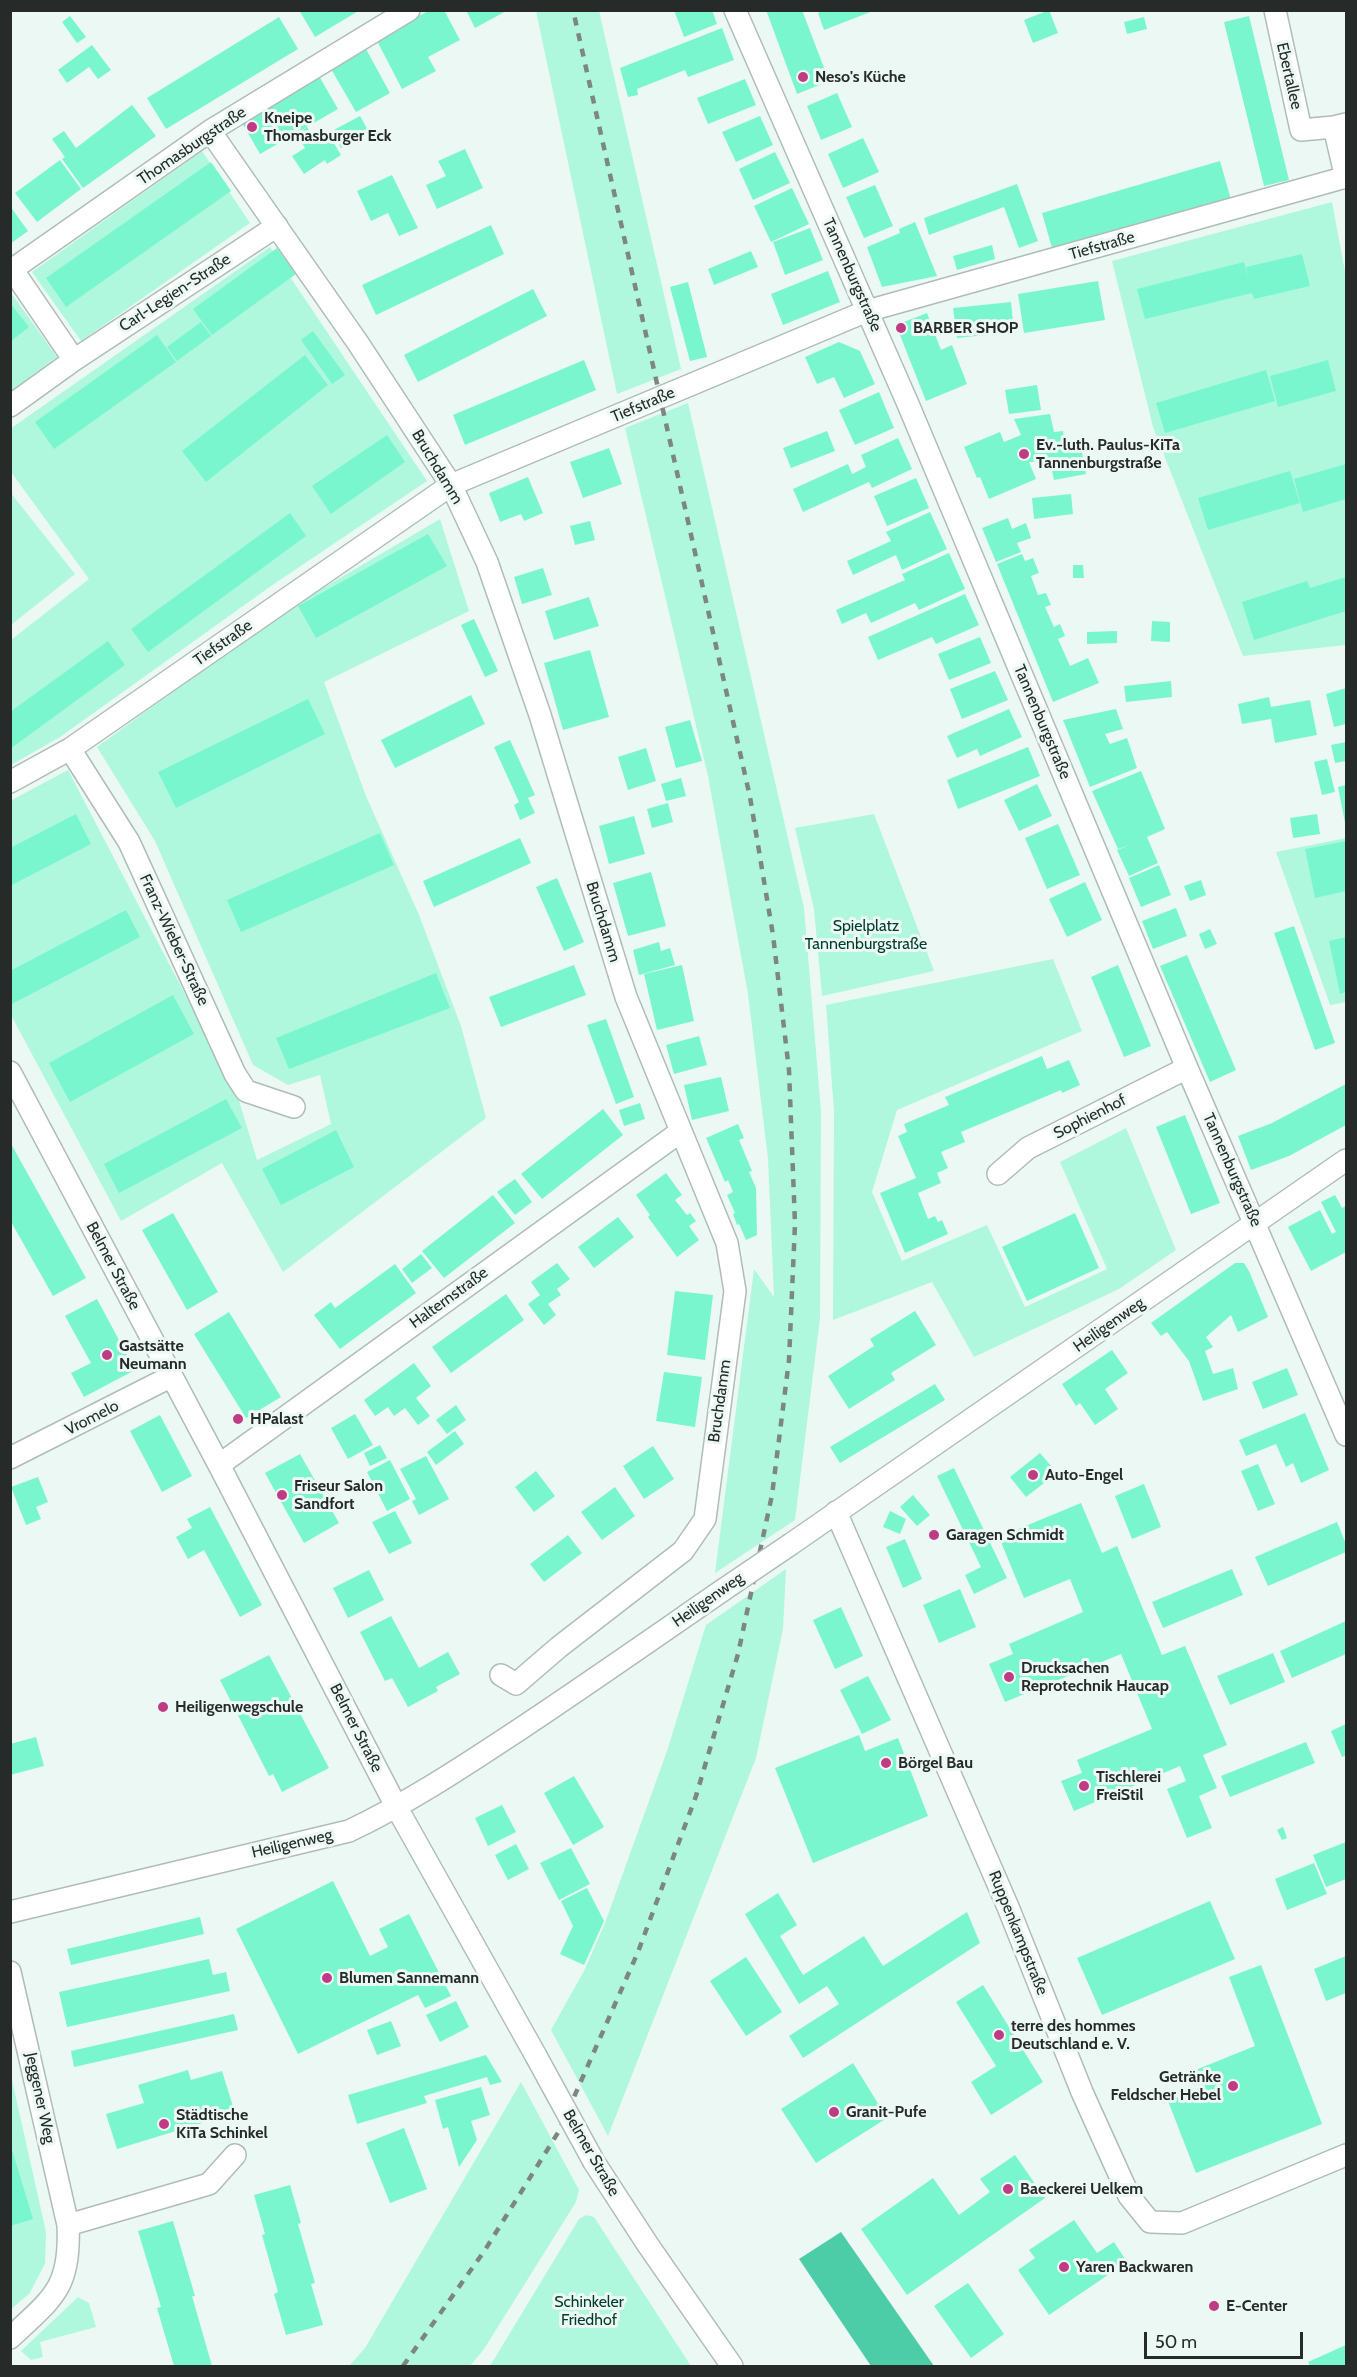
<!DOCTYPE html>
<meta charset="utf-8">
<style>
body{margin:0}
#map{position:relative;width:1357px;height:2377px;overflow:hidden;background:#ecf8f3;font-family:Cabin,sans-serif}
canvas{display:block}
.frame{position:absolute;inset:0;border:12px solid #262b29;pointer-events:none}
.scale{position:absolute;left:1144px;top:2332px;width:159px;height:27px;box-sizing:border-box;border:3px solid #262b29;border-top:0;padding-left:8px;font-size:18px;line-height:21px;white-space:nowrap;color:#262b29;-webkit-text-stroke:4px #ecf8f3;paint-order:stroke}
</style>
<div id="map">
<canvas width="1357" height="2377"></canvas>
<div class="frame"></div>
<div class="scale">50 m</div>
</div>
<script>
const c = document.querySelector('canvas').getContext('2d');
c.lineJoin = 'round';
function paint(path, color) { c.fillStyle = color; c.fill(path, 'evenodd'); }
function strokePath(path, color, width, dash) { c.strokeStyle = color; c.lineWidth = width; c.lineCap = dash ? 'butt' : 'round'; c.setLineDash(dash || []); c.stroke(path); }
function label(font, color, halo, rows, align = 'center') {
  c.font = font + ' Cabin,sans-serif'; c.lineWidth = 6; c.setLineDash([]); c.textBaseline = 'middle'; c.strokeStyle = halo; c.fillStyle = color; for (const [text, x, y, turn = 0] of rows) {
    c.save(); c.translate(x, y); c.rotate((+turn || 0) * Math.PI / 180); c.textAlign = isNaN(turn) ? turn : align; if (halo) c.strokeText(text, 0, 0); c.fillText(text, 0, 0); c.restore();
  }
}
paint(new Path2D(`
 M536,11H599L681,369L617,394Z
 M202,151L250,223L81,341L32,272Z
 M1332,202L1346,277V645L1243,656L1153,427L1112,261Z
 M270,247L427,481L271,586L60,737L11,765V640L89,579L11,472L10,429Z
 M11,293L57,357L11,391H10Z
 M688,403L804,908L821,1111L820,1318L795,1520L715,1573L754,1269L774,1297L768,1159L748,994L708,776L625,428Z
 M10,492L75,574L11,625H10Z
 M440,519L469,611L324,682L366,796L419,915L461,1026L486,1118L283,1272L222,1163L121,1221L11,1015L10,801L68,770L237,1094L257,1160L331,1124L320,1075L288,1085L253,1065L155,841L97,747L284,611Z
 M874,814L934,971L822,996L814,909L795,828Z
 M1346,838V1002L1330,1005L1276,852Z
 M1053,959L1082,1031L897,1110L872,1192L902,1261L987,1225L1025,1307L1107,1269L1060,1162L1126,1128L1176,1250L1119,1289L974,1357L932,1282L833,1320L834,1111L826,1005Z
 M786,1569L783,1629L756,1758L608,2136L551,2030L584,1971L605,1923L667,1751L706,1625Z
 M10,2071L46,2232L45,2264L29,2294L11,2309Z
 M521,2082L579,2190L576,2202L484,2349L470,2366H349L365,2348Z
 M586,2215L594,2217L691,2366H490L579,2219Z
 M78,2297L89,2303L96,2327L40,2342L43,2357L31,2360L21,2351Z`), '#aff8de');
paint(new Path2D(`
 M841,2232L934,2366H871L799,2259Z`), '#4ccda7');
paint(new Path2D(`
 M299,10H360L315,37Z
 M430,10H444L460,40L428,57L436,71L402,89L376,39Z
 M466,10H508L475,28Z
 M674,10H712L717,24L684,37Z
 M766,10H802L829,81L797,94Z
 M825,10H873V11L824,30L818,13Z
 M1049,10L1058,33L1033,43L1024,20Z
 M70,16L86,37L77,43L62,22Z
 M1249,16L1289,180L1264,186L1224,22Z
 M279,17L298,49L166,129L147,98Z
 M1144,17L1147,29L1127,34L1124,22Z
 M722,28L734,60L688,77L685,70L637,89L638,95L628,97L620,68Z
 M92,45L111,70L98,79L89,67L67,83L58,70Z
 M366,49L390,93L356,112L331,69Z
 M319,76L338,109L260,154L241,121Z
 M745,79L756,105L708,124L697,98Z
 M837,93L852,127L821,140L807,106Z
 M132,105L156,136L83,188L62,159L65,157L52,139L64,131L76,148Z
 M360,116L369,132L341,148L332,131Z
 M760,116L773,145L736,162L722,132Z
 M307,127L314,138L326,130L341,155L327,164L325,160L304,174L292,156L305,148L297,134Z
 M863,138L879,172L843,188L828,154Z
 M465,149L483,188L437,209L426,185L446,176L438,161Z
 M775,152L790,183L753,200L739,169Z
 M60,160L81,189L37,222L15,193Z
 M1220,161L1232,203L1054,255L1042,213Z
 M211,162L231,191L66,307L46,278Z
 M392,175L418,228L399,236L388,213L371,221L357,191Z
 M1017,184L1038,241L1019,248L1004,207L929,235L924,218Z
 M875,185L893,226L864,238L846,197Z
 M792,188L809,224L771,242L754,206Z
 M10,206L28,231L10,244Z
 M915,222L937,276L882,287L867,247L900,233L899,229Z
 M491,225L504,254L376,315L362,285Z
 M810,228L823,260L785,275L773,242Z
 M992,245L995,259L957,270L953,256Z
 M277,248L296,274L212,335L193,309Z
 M751,251L758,267L714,285L708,269Z
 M1302,254L1310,286L1254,299L1252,293L1145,319L1137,289L1244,262L1248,278L1246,267Z
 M828,271L840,302L783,325L771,294Z
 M1098,281L1105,320L1024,333L1018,294Z
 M688,282L707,357L690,361L670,287Z
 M533,289L547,316L418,382L404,355Z
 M1011,302L1014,332L957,338L953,308Z
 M10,303L29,327L10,342Z
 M927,313L941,350L952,345L967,384L926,401L896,325Z
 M201,322L211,336L177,361L167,347Z
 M313,331L345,375L332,384L301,340Z
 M157,335L176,362L54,449L35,422Z
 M839,342L860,351L875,384L844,398L834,377L817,384L805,357Z
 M305,355L328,385L206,482L182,451Z
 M584,360L596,390L465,445L453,415Z
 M1328,360L1336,391L1278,407L1270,376Z
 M1266,370L1275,401L1165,433L1156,403Z
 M1037,385L1041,410L1009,414L1005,390Z
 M879,392L894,428L855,445L839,410Z
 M1050,414L1054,432L1063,431L1065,445L1080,442L1086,474L1054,480L1050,461L1029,462L1036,479L989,499L980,477L977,478L964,447L1000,432L1004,442L1021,435L1014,419Z
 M827,431L835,451L791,468L783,448Z
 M387,435L405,462L331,514L312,486Z
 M898,438L912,469L872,488L869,482L803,512L793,489L848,464L852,474L866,467L861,455Z
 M609,448L622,484L583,498L570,462Z
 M1346,464V499L1303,512L1294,479Z
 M1290,471L1300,503L1208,530L1198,498Z
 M528,477L543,513L524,521L521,514L500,522L489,493Z
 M916,478L929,508L887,526L874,496Z
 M1071,494L1073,514L1034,519L1032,498Z
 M930,512L947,549L902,570L896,555L853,575L847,561L891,541L886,532Z
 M290,513L306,536L148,652L131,629Z
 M1008,518L1012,529L1026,523L1031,538L1017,543L1021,552L996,562L982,528Z
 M590,521L595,540L575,545L570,526Z
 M428,534L447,566L316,638L298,606Z
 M949,553L965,589L919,610L915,603L871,623L866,613L842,624L836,610L905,580L902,574Z
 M1022,554L1025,561L1033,558L1039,573L1031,576L1038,595L1046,593L1051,605L1045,607L1054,627L1060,624L1065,636L1058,639L1070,666L1088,658L1099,683L1053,702L997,564Z
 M1073,565H1083L1084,578H1073Z
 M543,568L552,595L522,604L514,577Z
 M1346,577V611L1254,640L1242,602L1307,581L1310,588Z
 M965,594L979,625L936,644L932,637L878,660L868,637Z
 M589,597L599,626L554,640L545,611Z
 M474,619L498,671L485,677L461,625Z
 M1152,621L1170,622V642L1151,641Z
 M1117,631V643L1087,644V632Z
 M980,637L991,663L949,680L938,654Z
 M108,641L125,665L10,749V712Z
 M590,650L609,717L563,730L544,663Z
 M995,671L1008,700L962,719L950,689Z
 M1171,681L1172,697L1126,702L1124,686Z
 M1346,688V724L1334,727L1326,694Z
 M471,695L485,724L395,768L381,740Z
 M1269,697L1271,707L1310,700L1317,735L1275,743L1271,719L1242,724L1238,704Z
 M308,699L325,734L176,808L158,772Z
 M1009,709L1022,737L980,756L977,749L957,758L947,736Z
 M1116,709L1123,729L1105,734L1110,744L1127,738L1137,768L1090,787L1063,720Z
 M690,720L702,761L676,768L665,727Z
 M510,740L535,795L528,798L535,813L520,820L514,805L519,802L494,747Z
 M1346,742V761L1335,763L1331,745Z
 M1028,747L1040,776L958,809L947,780Z
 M646,748L656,781L628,790L618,757Z
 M1327,759L1335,792L1322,795L1314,762Z
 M1141,771L1165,829L1147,837L1158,863L1129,876L1117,850L1132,844L1118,849L1092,791Z
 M681,778L686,796L666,801L661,784Z
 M1037,784L1052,816L1019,831L1004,800Z
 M1346,785V823H1345L1338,787Z
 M668,803L673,822L652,828L647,809Z
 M76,814L91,844L10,886V848Z
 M1317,814L1320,834L1293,838L1290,818Z
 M634,816L645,854L609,864L599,826Z
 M1058,824L1080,875L1047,889L1025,838Z
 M380,833L394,865L241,932L227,900Z
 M520,838L531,863L434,907L423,881Z
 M1346,841V891L1315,898L1305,849Z
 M1159,865L1171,895L1141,907L1129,878Z
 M651,872L666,926L628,936L613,883Z
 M557,878L584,942L564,951L536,887Z
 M1201,880L1206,895L1190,901L1184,886Z
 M1085,882L1102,920L1067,937L1049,899Z
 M1176,908L1187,936L1153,949L1142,921Z
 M126,910L140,937L12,1004L10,971Z
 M1294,926L1335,1043L1315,1050L1274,933Z
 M1210,929L1217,944L1205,949L1199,934Z
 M1346,937V992L1340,994L1329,941Z
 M659,942L661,951L670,948L675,965L639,975L633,950Z
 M1187,955L1236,1070L1210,1082L1160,966Z
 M574,965L586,995L501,1027L489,997Z
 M682,965L694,1021L657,1030L644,974Z
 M1118,965L1151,1046L1124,1057L1091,977Z
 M436,973L450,1008L289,1069L276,1038Z
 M173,995L194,1034L70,1102L49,1063Z
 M606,1019L634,1097L616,1104L587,1025Z
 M699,1036L707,1065L674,1074L666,1045Z
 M1042,1056L1047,1069L1069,1060L1080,1085L1062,1093L1061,1090L961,1132L965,1142L941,1152L948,1168L937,1173L941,1183L918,1193L928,1219L935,1216L938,1222L942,1220L948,1234L905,1253L880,1193L916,1178L898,1136L907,1132L904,1124L949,1105L945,1097Z
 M721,1077L729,1111L692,1120L684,1085Z
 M1346,1084V1125L1289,1156L1251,1170L1238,1136L1272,1123Z
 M226,1099L242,1128L119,1193L104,1164Z
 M640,1103L645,1119L624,1126L619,1110Z
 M603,1109L623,1135L542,1199L521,1174Z
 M1185,1115L1220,1203L1191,1214L1156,1127Z
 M738,1124L744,1138L739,1140L752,1171L749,1172L756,1188L757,1235L746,1240L739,1224L737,1225L733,1214L735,1213L727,1195L733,1192L728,1180L725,1182L706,1138Z
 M336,1130L354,1167L281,1205L262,1169Z
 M10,1142L86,1278L53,1296L10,1220Z
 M666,1173L682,1195L675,1200L687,1215L690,1213L696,1221L689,1226L699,1240L677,1257L648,1217L650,1215L636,1195Z
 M515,1179L532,1202L515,1215L497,1192Z
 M493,1195L515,1223L444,1278L422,1251Z
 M1335,1195L1342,1208L1346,1206V1252L1311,1271L1288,1227L1320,1210L1332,1234L1336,1232L1321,1202Z
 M173,1213L218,1292L187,1310L142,1230Z
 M1075,1213L1099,1268L1027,1301L1002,1247Z
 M618,1217L634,1237L594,1268L578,1247Z
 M421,1254L432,1268L412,1283L402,1269Z
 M557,1263L570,1279L557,1289L561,1295L548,1304L556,1315L544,1325L528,1304L540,1295L531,1282Z
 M1235,1263H1244L1249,1271L1268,1317L1238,1332L1231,1315L1206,1337L1213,1347L1205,1351L1213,1374L1233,1368L1238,1389L1203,1401L1189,1361L1167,1332L1161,1336L1151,1323Z
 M395,1264L416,1293L340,1349L314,1315L331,1302L335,1308Z
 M675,1291L713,1295L705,1360L667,1355Z
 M506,1294L524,1320L451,1373L432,1347Z
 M97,1299L135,1370L84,1397L71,1373L91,1363L65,1316Z
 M915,1311L936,1345L891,1373L895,1380L849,1409L828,1376L874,1346L870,1339Z
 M229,1312L281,1397L246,1418L194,1334Z
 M1112,1350L1128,1373L1105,1389L1118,1409L1095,1425L1080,1403L1076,1406L1062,1384Z
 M414,1363L431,1386L416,1398L430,1416L418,1425L405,1408L394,1416L388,1407L375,1416L364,1400Z
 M1287,1368L1298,1395L1263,1409L1252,1382Z
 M664,1372L702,1377L695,1427L656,1421Z
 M935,1384L945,1400L840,1463L830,1447Z
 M456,1405L466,1420L447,1434L436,1420Z
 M1305,1413L1329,1470L1301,1483L1293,1463L1286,1467L1276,1444L1246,1456L1239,1440Z
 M355,1414L373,1445L348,1459L331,1428Z
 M160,1415L192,1476L162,1492L130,1431Z
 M455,1431L464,1444L436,1465L427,1452Z
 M380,1445L387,1458L370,1466L364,1453Z
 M653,1446L674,1479L644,1499L623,1466Z
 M1040,1453L1057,1473L1026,1497L1010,1477Z
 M300,1454L339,1523L304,1543L265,1473Z
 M426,1456L449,1499L419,1515L412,1501L416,1499L400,1469Z
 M390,1460L410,1499L387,1511L367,1472Z
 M1258,1464L1275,1504L1258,1511L1241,1471Z
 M954,1468L1007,1578L974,1594L965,1575L981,1567L937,1476Z
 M536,1471L555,1496L534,1512L515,1487Z
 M38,1477L48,1502L36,1507L41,1519L26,1525L11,1487Z
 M1144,1484L1161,1527L1132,1539L1115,1496Z
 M615,1487L635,1516L602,1540L581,1512Z
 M913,1495L930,1515L917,1526L900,1507Z
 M1081,1503L1102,1553L1117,1546L1162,1655L1185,1646L1227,1745L1203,1755L1217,1788L1199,1796L1212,1828L1187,1838L1167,1789L1186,1781L1180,1766L1074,1811L1061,1781L1082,1773L1077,1760L1152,1729L1121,1654L1005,1702L989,1664L1013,1654L1009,1644L1083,1612L1070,1579L1024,1598L999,1537Z
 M210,1507L262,1605L240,1617L204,1550L188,1559L176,1537L192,1528L187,1519Z
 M395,1511L412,1543L389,1554L372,1522Z
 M890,1511L906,1519L900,1534L883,1527Z
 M1337,1522L1346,1544V1552L1268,1586L1255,1557Z
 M568,1535L582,1553L544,1582L530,1564Z
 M905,1539L922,1579L903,1588L886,1547Z
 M1232,1569L1243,1595L1163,1628L1152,1602Z
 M369,1570L384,1600L348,1618L333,1588Z
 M960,1589L976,1627L939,1643L923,1605Z
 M841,1607L863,1656L835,1669L813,1620Z
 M391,1616L419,1668L448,1652L460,1674L436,1687L438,1691L408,1707L392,1678L385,1681L360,1632Z
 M1346,1621V1654L1292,1678L1280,1651Z
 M1273,1653L1285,1682L1230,1705L1217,1676Z
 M269,1655L329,1768L282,1792L273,1774L269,1776L220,1680Z
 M868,1676L891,1720L862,1734L840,1690Z
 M1346,1724V1755L1342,1757L1331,1731Z
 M859,1735L865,1751L898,1738L928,1816L813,1863L775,1768Z
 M36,1737L44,1766L10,1775V1744Z
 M1306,1742L1315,1763L1230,1797L1221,1776Z
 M574,1776L604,1827L573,1845L544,1793Z
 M502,1805L516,1832L488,1846L475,1818Z
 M1283,1827L1287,1838L1282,1840L1277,1830Z
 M1346,1842V1879L1326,1887L1313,1855Z
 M516,1844L529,1869L508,1880L495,1855Z
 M571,1848L590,1884L559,1900L540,1863Z
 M1314,1863L1327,1894L1287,1910L1275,1879Z
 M333,1881L370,1956L388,1947L379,1929L409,1914L451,1996L425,2008L418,1995L298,2054L236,1929Z
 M587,1888L604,1921L584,1965L560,1954L573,1926L561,1901Z
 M778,1893L797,1925L780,1936L803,1975L864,1936L883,1966L967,1912L980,1943L803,2058L789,2036L839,2004L827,1986L799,2004L745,1914Z
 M1210,1901L1235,1959L1102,2015L1077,1958Z
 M200,1917L204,1934L71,1965L67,1949Z
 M1346,1956V1993L1326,2001L1314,1969Z
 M746,1957L782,2012L746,2036L710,1981Z
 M209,1959L213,1975L226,1972L230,1991L67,2027L59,1992Z
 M1261,1965L1322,2124L1196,2173L1168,2101L1200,2088L1193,2071L1255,2046L1229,1977Z
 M983,1985L1043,2082L991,2115L971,2082L996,2066L956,2002Z
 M456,2001L469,2027L440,2042L426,2015Z
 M234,2014L238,2030L74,2067L71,2051Z
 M391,2021L401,2046L377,2055L367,2030Z
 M486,2055L502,2082L490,2085L487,2077L424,2096L427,2103L357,2124L348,2095Z
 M853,2063L887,2118L816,2163L781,2109Z
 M188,2070L191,2080L222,2071L235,2113L117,2149L106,2114L144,2103L138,2085Z
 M481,2087L490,2115L471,2121L477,2140L459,2167L448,2127L443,2129L435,2100Z
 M404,2128L427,2189L390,2203L366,2143Z
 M10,2143L33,2219L10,2226Z
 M1015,2155L1045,2198L907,2295L861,2229L933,2178L959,2215L990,2192L980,2179Z
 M290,2185L301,2223L298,2224L315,2283L311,2284L323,2325L286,2335L274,2294L278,2292L262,2235L265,2234L254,2195Z
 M1074,2220L1097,2253L1114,2242L1127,2262L1049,2315L1018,2270L1035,2258L1029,2250Z
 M173,2221L195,2296H192L212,2366H174L157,2308L161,2307L138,2231Z
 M968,2283L1004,2334L971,2358L934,2306Z
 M1346,2345V2366H1310L1308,2362Z`), '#7af6cf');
const minor = new Path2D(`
 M735,10L908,404L1187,1068L1346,1435
 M1275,10L1301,130L1334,127L1346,124
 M1334,127L1346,178
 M210,131L358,343L451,485L487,562L540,715L626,997L727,1243L735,1291L705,1519L683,1551L559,1647L516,1684L501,1675
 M12,269L74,360
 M10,271L210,131L409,10
 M10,406L74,360L277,226
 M70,749L129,842L235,1074L246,1091L294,1107
 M10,782L70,749L451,485L867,311L1346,177
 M10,1072L219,1465L397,1808L536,2056
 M998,1174L1028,1148L1187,1068
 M10,1458L172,1376
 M219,1465L680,1132
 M836,1512L1008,1907L1082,2092L1129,2196L1150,2222L1182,2223L1346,2155
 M791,1544L1346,1160
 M10,1912L349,1831C406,1804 458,1770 511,1735C582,1688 652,1639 723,1590
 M10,1972L68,2225C71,2288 53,2298 10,2338
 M594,2162L648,2245L732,2366
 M68,2225L209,2184L235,2155`);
strokePath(minor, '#b0bcb7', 24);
strokePath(minor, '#fff', 21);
strokePath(new Path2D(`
 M403,2366L485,2250L559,2131L638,1952L696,1796L738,1654L772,1495L789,1360L795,1224L789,1070L773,935L750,797L573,10`), '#7d8682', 4.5, [8, 8]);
const minorBridge = new Path2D(`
 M723,1590L791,1544
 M536,2056L594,2162`);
strokePath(minorBridge, '#b0bcb7', 24, []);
strokePath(minorBridge, '#fff', 21);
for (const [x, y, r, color] of [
 [803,77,6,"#bf3c84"],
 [252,127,6,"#bf3c84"],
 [901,328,6,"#bf3c84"],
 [1024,454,6,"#bf3c84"],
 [107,1355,6,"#bf3c84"],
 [238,1419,6,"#bf3c84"],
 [1033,1475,6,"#bf3c84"],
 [282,1495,6,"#bf3c84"],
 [934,1535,6,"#bf3c84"],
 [1009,1677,6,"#bf3c84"],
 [163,1707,6,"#bf3c84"],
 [886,1763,6,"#bf3c84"],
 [1084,1786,6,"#bf3c84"],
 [327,1978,6,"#bf3c84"],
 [999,2035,6,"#bf3c84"],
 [1233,2086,6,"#bf3c84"],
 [834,2112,6,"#bf3c84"],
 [164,2124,6,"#bf3c84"],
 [1008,2189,6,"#bf3c84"],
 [1064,2267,6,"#bf3c84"],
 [1214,2306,6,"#bf3c84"]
]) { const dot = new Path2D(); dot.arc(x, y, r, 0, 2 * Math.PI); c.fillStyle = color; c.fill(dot); strokePath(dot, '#ecf8f3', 2); }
label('16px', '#262b29', '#ecf8f3', [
 ["Ebertallee",1289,76,77],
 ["Thomasburgstraße",192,146,-34],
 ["Tiefstraße",1102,246,-16],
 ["Tannenburgstraße",852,275,66],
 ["Carl-Legien-Straße",175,293,-33],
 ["Tiefstraße",643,405,-23],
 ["Bruchdamm",437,467,59],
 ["Tiefstraße",223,643,-35],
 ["Tannenburgstraße",1042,722,67],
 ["Bruchdamm",603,922,73],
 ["Franz-Wieber-Straße",174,940,65],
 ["Sophienhof",1090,1117,-27],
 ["Tannenburgstraße",1232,1170,66],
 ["Belmer Straße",113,1266,62],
 ["Halternstraße",449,1298,-36],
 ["Heiligenweg",1109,1325,-35],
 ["Bruchdamm",720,1401,-82],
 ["Vromelo",92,1418,-27],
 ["Heiligenweg",708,1600,-35],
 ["Belmer Straße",356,1728,63],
 ["Heiligenweg",292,1844,-13],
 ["Ruppenkampstraße",1018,1933,68],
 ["Jeggener Weg",40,2098,78],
 ["Belmer Straße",591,2153,60]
]);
label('bold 16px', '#262b29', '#ecf8f3', [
 ["Neso's Küche",815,77],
 ["Kneipe",264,118],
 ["Thomasburger Eck",264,136],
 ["BARBER SHOP",913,328],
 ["Ev.-luth. Paulus-KiTa",1036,445],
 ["Tannenburgstraße",1036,463],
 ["Gastsätte",119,1346],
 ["Neumann",119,1364],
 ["HPalast",250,1419],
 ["Auto-Engel",1045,1475],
 ["Friseur Salon",294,1486],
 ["Sandfort",294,1504],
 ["Garagen Schmidt",946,1535],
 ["Drucksachen",1021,1668],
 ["Reprotechnik Haucap",1021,1686],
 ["Heiligenwegschule",175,1707],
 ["Börgel Bau",898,1763],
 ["Tischlerei",1096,1777],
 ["FreiStil",1096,1795],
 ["Blumen Sannemann",339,1978],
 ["terre des hommes",1011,2026],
 ["Deutschland e. V.",1011,2044],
 ["Getränke",1221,2077,"right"],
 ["Feldscher Hebel",1221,2095,"right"],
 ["Granit-Pufe",846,2112],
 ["Städtische",176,2115],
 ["KiTa Schinkel",176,2133],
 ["Baeckerei Uelkem",1020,2189],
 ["Yaren Backwaren",1076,2267],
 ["E-Center",1226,2306]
], 'left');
label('16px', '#003b2c', '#ecf8f3', [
 ["Spielplatz",866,926],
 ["Tannenburgstraße",866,944],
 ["Schinkeler",589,2302],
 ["Friedhof",589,2320]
]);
</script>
